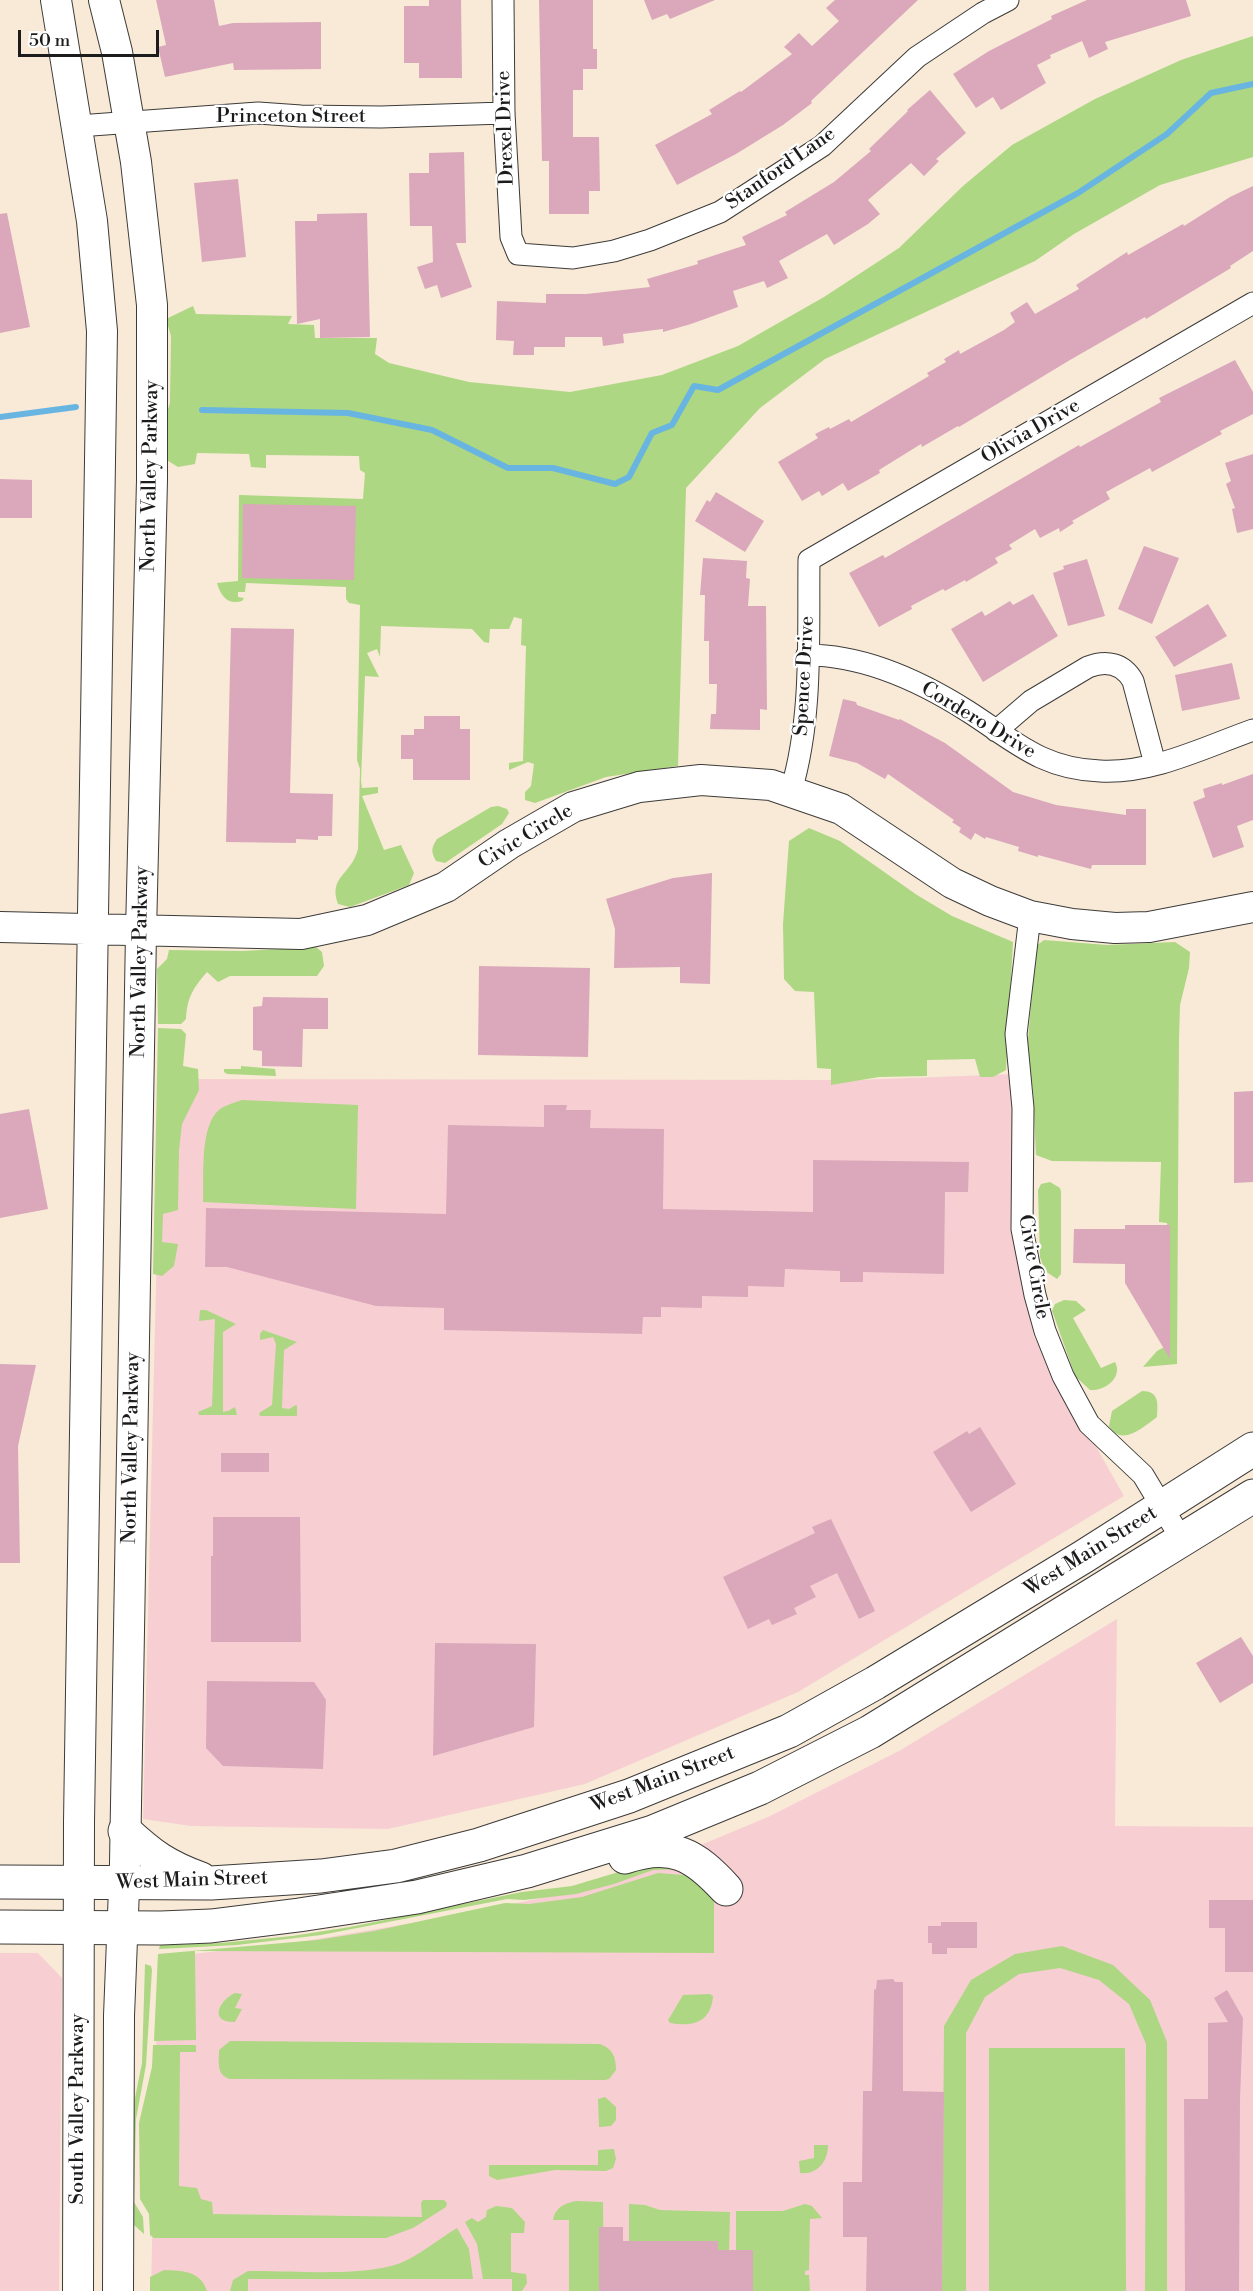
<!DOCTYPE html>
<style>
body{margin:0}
#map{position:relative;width:1253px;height:2291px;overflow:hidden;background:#f8ead7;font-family:"Libre Bodoni",serif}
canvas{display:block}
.scale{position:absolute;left:18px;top:30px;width:141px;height:27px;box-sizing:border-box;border:3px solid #1c1c1c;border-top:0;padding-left:8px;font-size:18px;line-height:21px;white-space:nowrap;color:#1c1c1c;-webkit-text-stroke:4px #fff;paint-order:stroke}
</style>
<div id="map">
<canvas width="1253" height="2291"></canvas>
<div class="scale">50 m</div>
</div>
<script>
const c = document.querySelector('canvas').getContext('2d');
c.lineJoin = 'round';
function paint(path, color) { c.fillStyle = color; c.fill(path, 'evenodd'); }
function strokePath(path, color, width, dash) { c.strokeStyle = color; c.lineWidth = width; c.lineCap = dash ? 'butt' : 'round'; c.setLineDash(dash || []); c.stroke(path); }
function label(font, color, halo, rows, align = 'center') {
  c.font = font + ' "Libre Bodoni",serif'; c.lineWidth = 4.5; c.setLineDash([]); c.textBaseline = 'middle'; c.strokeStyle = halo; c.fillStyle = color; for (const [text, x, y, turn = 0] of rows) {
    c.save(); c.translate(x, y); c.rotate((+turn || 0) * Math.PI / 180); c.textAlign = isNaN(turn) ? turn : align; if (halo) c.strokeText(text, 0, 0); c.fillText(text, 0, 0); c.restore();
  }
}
paint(new Path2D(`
 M1015,1074L1016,1239L1034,1337L1124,1496L798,1692L585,1784L388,1829L191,1826L143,1819L161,1079L857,1080Z
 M1117,1619L1115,1826L1253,1827V2291H151L158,1958L305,1941L448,1917L571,1892L650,1866L768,1817L899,1751Z
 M0,1953H38L62,1978L59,2291H0Z`), '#f7cfd2');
paint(new Path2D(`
 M1253,36V157L1160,185L1074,234L1035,261L825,359L760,408L686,488L678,766L606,777L535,803L525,800V792L531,786L534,764L528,762L509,770V763L523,761L526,646L521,645L522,619L514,617L509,629H490L489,643L484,642L472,629L381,626L380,657L377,649L367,653L379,677L365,676L361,781L362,788L378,787V793L362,796L384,850L401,845L414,873L409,885L350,907L338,904C328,876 351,876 358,849L360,769L357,760L360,605L349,603L346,599V587L246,583L245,592H238V597L244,598L242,601C228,605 221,597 217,583L238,581L239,495L363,499L365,473L360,470L359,456L266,455V468L251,467L249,454L197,453L195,464L178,467L165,459L166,415L170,403L171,336L166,319L193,306L196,314L292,316L288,324L314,325L315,338H377L375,354L389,363L469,382L570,392L662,375L738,346L824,297L899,248L963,186L1012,145L1095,99L1181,60Z
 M498,806L507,809L509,813L502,824L445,863L436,861C431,852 431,848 437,839L491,807Z
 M809,828L840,841L917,895L952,916L1013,942L1006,1070L993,1077H980L975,1059L927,1060V1076L879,1077L831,1085V1069L817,1068L814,992L795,991L784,979L783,924L789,841Z
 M1044,940L1107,945L1175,942L1190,952L1189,968L1180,1005L1179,1038L1177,1364L1143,1367L1157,1351L1168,1345V1231L1167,1223L1159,1222L1161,1162L1052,1161L1036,1155L1033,1091L1027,1051L1036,946Z
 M316,947L322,952L324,966L317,976H230L218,982L207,972C193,988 187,998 186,1019L181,1024H158L157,969L167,959L169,950L243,951Z
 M158,1028L181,1029L186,1034L183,1066L198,1069L199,1090L182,1124L179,1150L178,1210L163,1214L162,1242L178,1244L174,1266L162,1276L153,1274Z
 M241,1066L275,1069L276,1076L227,1074L224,1072V1069H241Z
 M242,1100L358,1105L356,1209L203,1202C204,1178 199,1125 220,1109C226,1105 236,1102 242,1100Z
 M1050,1182L1060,1188L1061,1192V1274L1057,1279L1045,1271L1040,1257L1038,1190L1041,1184Z
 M1064,1300L1076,1301L1086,1310L1073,1318L1101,1368L1115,1362C1123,1377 1106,1391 1090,1390L1075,1376L1054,1316L1052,1311L1055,1304Z
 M200,1310H206L236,1324L223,1332V1412L228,1411L235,1407L237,1415H199L198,1412L212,1406L215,1319L199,1321Z
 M263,1330L297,1342L284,1350L282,1408L289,1409L296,1405L297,1406V1416H260L259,1413L272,1405L276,1344L273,1337L260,1340V1334Z
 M1142,1391C1159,1391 1158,1403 1157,1417C1142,1428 1122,1447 1109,1426L1112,1411Z
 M645,1864L681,1869L653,1870L614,1884L576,1894L524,1900L507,1899L321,1935L237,1945L159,1949L160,1945L221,1943L292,1936L350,1927L522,1892L572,1886Z
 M688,1865L711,1890L714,1902V1953L195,1951L196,2040L154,2041L158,1954L317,1940L374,1931L505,1903L529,1904L582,1897L658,1873L683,1875Z
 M1062,1946L1113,1965L1150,2000L1167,2042V2291H1145L1146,2044L1129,2004L1099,1980L1060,1968L1019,1974L985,1997L966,2033V2291H942L944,2026L971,1980L1015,1954Z
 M145,1964L151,1966L152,1970L146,2065L136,2119L134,2202L143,2217L144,2234L134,2225L130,2214L131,2118L142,2063Z
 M235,1993L242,1994L235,2008L242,2009L235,2022C209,2023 218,2001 235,1993Z
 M710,1994L713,1996C711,2022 694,2027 670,2023L668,2020L670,2017L683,1995Z
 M230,2041L600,2044C613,2049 616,2057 616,2070L609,2079L605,2080L230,2079C216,2075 219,2062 219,2050Z
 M153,2045H196V2052H180L179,2186L197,2188L201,2199L212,2202L213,2214L422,2217L421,2203L423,2200H444L447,2203L446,2207L413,2228L386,2238H154L150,2235L149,2214L140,2199L139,2123L152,2067Z
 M989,2048H1125L1126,2291H989Z
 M605,2097L616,2107V2120L611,2126L599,2127L598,2099Z
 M814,2145H828C828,2162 817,2175 800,2173L799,2161L814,2158Z
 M614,2149L616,2159L613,2168L606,2171L555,2170L497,2180L489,2176V2165H598V2150Z
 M576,2201L603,2202L604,2291H569V2220H553C555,2208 564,2203 576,2201Z
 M629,2204L645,2205L660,2210L730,2212L729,2253L629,2257Z
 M805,2204L812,2206L822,2218L810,2219L809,2270L805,2271V2275H809L810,2291H750L736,2251V2211H783Z
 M496,2206L512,2208L525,2222L524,2233H511V2272L526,2274L527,2283L522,2291H512V2279H483L477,2244L465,2222L472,2218L478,2222L486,2217L487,2210Z
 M457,2228L469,2249L473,2279H248V2291H230L233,2280L248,2271C290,2270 365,2278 403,2262C422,2253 439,2239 457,2228Z
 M164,2270C182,2271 200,2270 207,2291H150V2277Z`), '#add782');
strokePath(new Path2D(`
 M202,410L348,413L432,430L508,468H553L615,484L629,477L652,433L672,425L694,386L718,390L1078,193L1167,134L1211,93L1253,84
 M0,417L76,407`), '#69b5e2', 6);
paint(new Path2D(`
 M156,0H214L219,26L233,23L321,22V69L234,70L233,63L165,77L158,47L166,45Z
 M429,0H461L462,78H419V63H404V6H429Z
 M539,0H593V49H597V69H583V90H573V137H599L600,191H589V214H549V161H542Z
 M644,0H715L670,19L667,14L652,20Z
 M835,0H918L811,101L812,103L783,125L736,154L677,185L655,145L712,114L709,110L740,91L741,92L792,54L784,47L799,33L812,46L839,21L826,8Z
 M1087,0H1186L1191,16L1105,42L1108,49L1089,58L1082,41L1050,55L1051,58L1037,65L1046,83L1001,110L993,97L976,108L953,74L989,51L1052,19L1051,16Z
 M930,90L966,133L936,159L939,161L924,176L911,163L868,200L880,214L868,224L834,245L827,234L779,261L788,278L767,288L764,281L733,291L738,307L691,324L663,332V329L623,334L624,343L603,346L602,337H565V347H534V355H513L514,341L496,340L497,301L546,303V294H586L650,287L647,279L698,264L697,261L746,245L742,237L787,215L785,212L834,182L871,151L869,149L908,111L907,110Z
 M464,152L466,243H456L472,287L441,298L437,285L425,289L417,267L433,262L432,226H410L409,173H429V153Z
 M238,179L246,257L202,262L194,183Z
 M1253,186V251L1230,266L1231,268L1146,319L1145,317L1070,360L959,427L958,426L922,447L921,444L879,470L880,473L848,491L843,483L822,496L819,491L802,501L778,462L818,438L815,434L829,427L830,429L849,419L851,422L929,376L927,373L946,362L944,359L959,350L960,354L1004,330L1015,322L1010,313L1027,302L1035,314L1079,289L1076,285L1127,252L1128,255L1183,224L1184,226L1230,197Z
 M7,213L30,327L0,333V214Z
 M367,213L370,337L320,338V319L297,324L295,221H317V214Z
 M1235,360L1253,392V414L1220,431L1222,434L1152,472L1150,468L1106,492L1110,499L1072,521L1074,523L1060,532L1059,528L1040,538L1035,529L1009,545L1012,549L995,558L998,563L966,582L965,580L945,591L943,589L911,606L912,609L879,627L849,573L883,555L885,558L1079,445L1080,447L1161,402L1159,398Z
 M1253,454V529L1237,533L1232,509L1235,508L1226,484L1231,481L1225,463Z
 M0,479L32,480V518H0Z
 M716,492L764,521L745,552L695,521L707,500L710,502Z
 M243,504L356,506L354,580L242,578Z
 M1144,546L1179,558L1152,624L1118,609Z
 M703,558L747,561L746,578L750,579L748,606H766L767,710L760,709V730L710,729L711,714H716L717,684H709V641H704L705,595H700Z
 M1087,559L1105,616L1068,626L1053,573L1064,569L1063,566Z
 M1033,594L1058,636L983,682L951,629L982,611L985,616L1010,601L1013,605Z
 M1208,604L1227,636L1174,667L1155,637Z
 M231,628L294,629L290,793L333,794L332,836H318V840L296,839V843L226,842Z
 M1232,663L1240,699L1182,711L1175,675Z
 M843,699L856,702L857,705L899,720L900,719L945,743L1013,792L1056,805L1126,815V809H1146V865H1092L1091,869L1038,855V857L1018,851L1019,847L986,837L985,839L975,833L971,840L959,832L961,828L952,822L954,820L888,774L885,779L857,763L829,756Z
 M424,716H460V729H470V780H413V759H401V735H414V729H424Z
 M1253,774V820L1237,826L1244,847L1213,858L1193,802L1205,797L1203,789L1222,783V785Z
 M712,873L710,984L680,983V967L614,968L615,929L606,899L673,878Z
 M479,966L590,968L588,1057L478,1055Z
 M263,997L328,998V1029H303L302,1067L262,1066V1051L253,1050V1007L262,1006Z
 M1253,1091V1182L1234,1183V1092Z
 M544,1105H567L566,1110H591L590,1128L664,1129L663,1209L813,1212V1160L969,1162L968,1192H945L944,1274L863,1272V1282H840V1271L785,1269L784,1287L748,1286V1297L702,1296V1308L661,1307V1317H643L642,1334L444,1330V1308L376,1306L227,1267H205L206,1208L446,1214L448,1125L544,1127Z
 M29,1109L48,1209L0,1218V1114Z
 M1125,1225H1170V1359L1125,1283V1264L1073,1263L1074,1229H1125Z
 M0,1364L36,1365L18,1446L20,1563H0Z
 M980,1427L1016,1484L971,1512L933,1452L967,1431L969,1434Z
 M221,1453H269V1472H221Z
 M213,1517H300L301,1642H211V1556H213Z
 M831,1519L875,1611L859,1619L837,1573L810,1586L816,1597L794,1608L797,1614L772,1625L769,1619L748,1629L723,1577L815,1533L812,1527Z
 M1241,1637L1253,1656V1683L1220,1703L1196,1663Z
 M435,1643L536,1644L534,1727L433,1756Z
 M207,1681L314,1682L326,1700L323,1769L223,1766L206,1748Z
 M1209,1900H1253V1972H1225V1928H1209Z
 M941,1922H977V1948H947V1954H932V1943H928V1926H941Z
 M893,1979L895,1982H903V2091L944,2092L942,2291H866L867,2237H843V2182H862L863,2091H872L874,1990L876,1989L877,1980Z
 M1227,1990L1243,2018L1240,2100L1239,2291H1185L1184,2099H1208V2023L1228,2022L1214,1998Z
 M599,2227H623V2241H718V2250H753V2291H599Z`), '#daa8ba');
const street = new Path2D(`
 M503,0L504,113L511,237L518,254L573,258L614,251L650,240L720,212L822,146L917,57L983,13L1008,0
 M78,126L258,113L301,116L381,117L504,113
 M807,655C864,655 922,682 969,712C1014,741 1042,769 1100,771C1152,774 1205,747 1253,730
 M996,731L1031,701L1088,667C1106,660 1123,663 1133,681L1155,764
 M791,791C813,717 808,637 809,560L1253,303
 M1030,916L1016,1034L1023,1108L1022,1229L1035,1295L1045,1331L1063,1376L1089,1424L1143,1475L1182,1540`);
const secondary = new Path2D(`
 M56,0L92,221L102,331L79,1821L78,2291
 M104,0L117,52L136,162L152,305V480L141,932L125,1863L119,2016L118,2291
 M0,927L301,934L367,920L446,887L509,844L573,807L639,787L701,780L771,785L841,809L952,883L990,901L1030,916L1072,924L1115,928L1149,927L1253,907`);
const primary = new Path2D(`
 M125,1831C152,1856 166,1866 201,1879
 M625,1857C672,1841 695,1855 726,1889
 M0,1882L211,1883L321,1876L396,1866L479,1845L629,1796L789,1731L875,1683L1083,1557L1253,1449
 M0,1927L161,1928L211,1926L299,1915L417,1897L527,1871L653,1832L760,1788L870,1732L1253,1496`);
strokePath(street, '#3d3b38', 23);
strokePath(secondary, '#3d3b38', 32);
strokePath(primary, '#3d3b38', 35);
strokePath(street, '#fff', 21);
strokePath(secondary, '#fff', 30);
strokePath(primary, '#fff', 33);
label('20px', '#1c1c1c', '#fff', [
 ["Princeton Street",291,117],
 ["Drexel Drive",506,128,-92],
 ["Stanford Lane",781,169,-35],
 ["Olivia Drive",1031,432,-30],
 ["North Valley Parkway",151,476,-89],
 ["Spence Drive",805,676,-87],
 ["Cordero Drive",978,721,31],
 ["Civic Circle",526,837,-31],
 ["North Valley Parkway",141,962,-89],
 ["Civic Circle",1033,1267,80],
 ["North Valley Parkway",132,1448,-89],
 ["West Main Street",1091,1552,-32],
 ["West Main Street",663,1780,-21],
 ["West Main Street",192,1881,-2],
 ["South Valley Parkway",78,2109,-90]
]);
</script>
